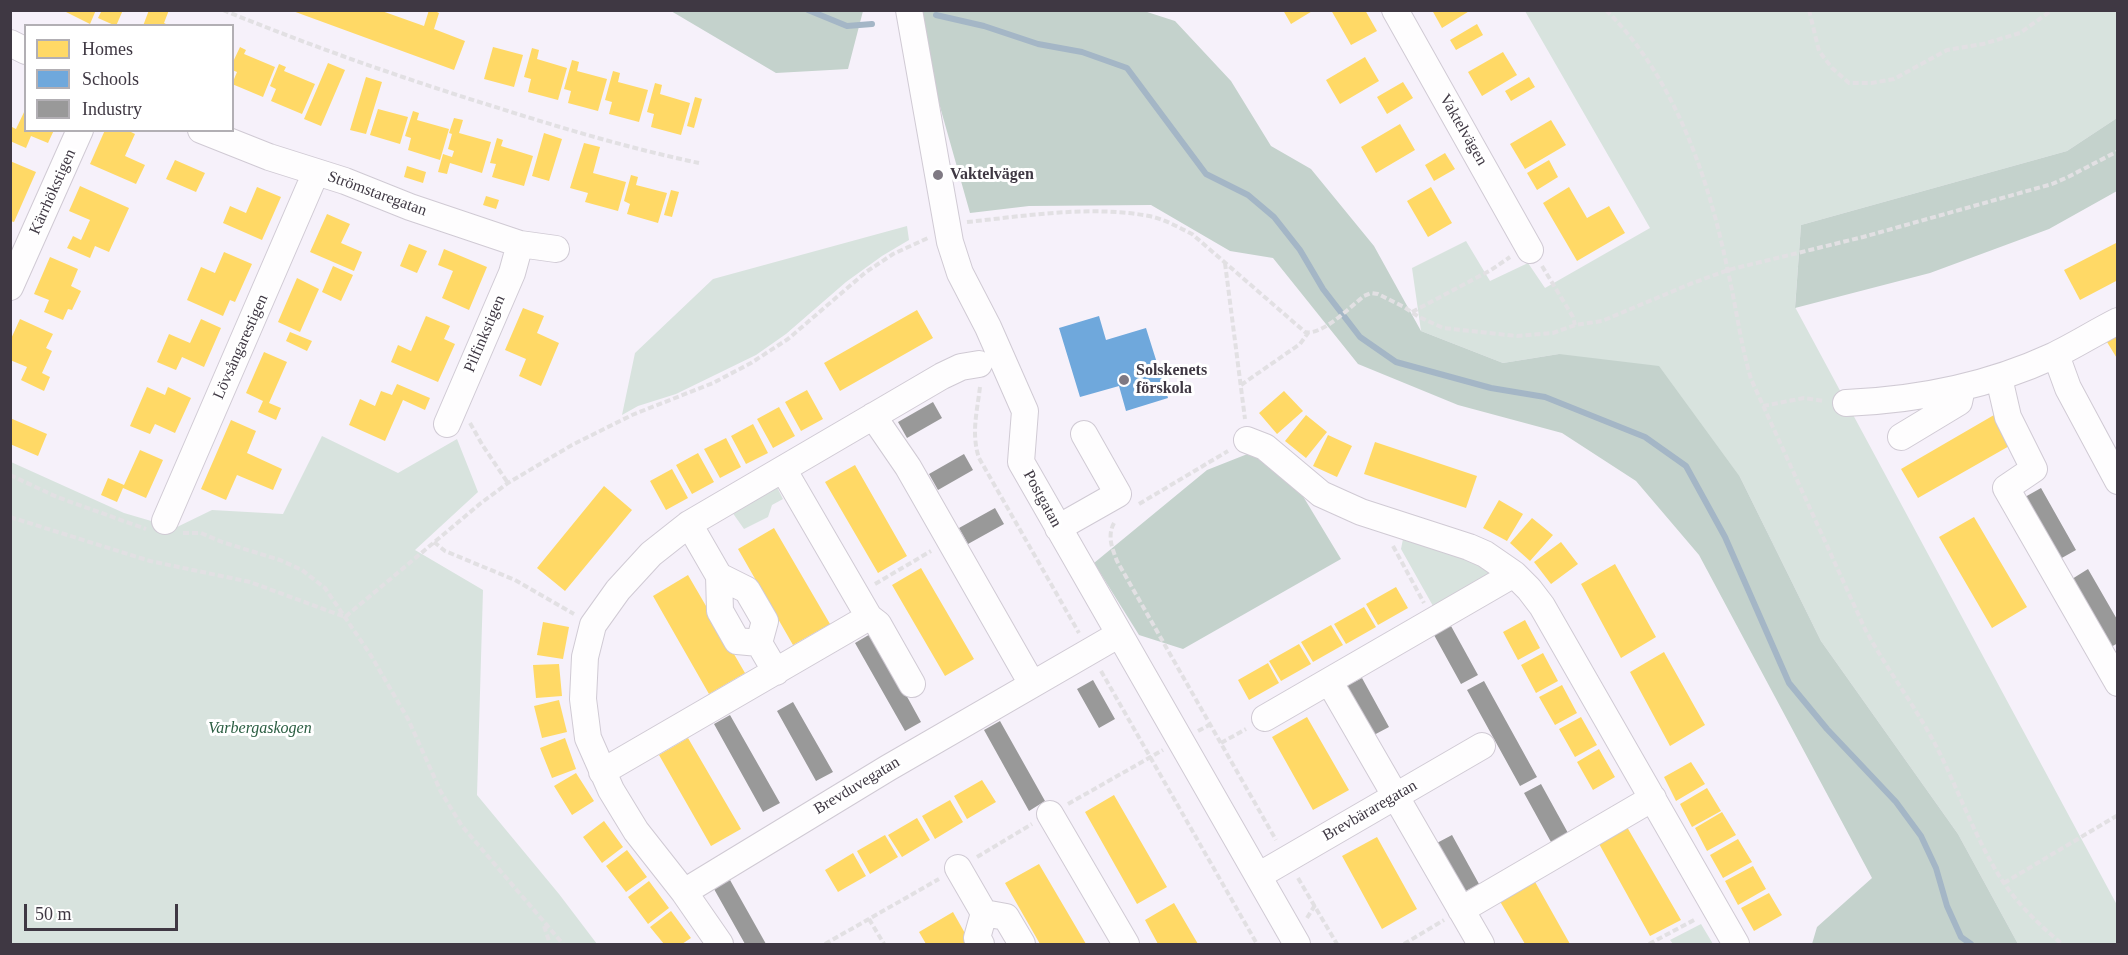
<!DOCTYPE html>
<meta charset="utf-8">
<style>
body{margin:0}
#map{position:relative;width:2128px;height:955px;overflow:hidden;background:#f6f1fa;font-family:"Times New Roman",serif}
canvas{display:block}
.frame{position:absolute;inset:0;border:12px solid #3f3843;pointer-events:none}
.legend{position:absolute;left:24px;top:24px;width:210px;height:108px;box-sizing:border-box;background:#fff;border:2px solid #b2afb4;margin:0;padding:8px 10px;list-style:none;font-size:18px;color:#3f3843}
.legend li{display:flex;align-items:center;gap:12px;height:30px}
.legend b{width:30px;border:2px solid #b2afb4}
.scale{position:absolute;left:24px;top:904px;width:154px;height:27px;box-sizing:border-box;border:3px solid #3f3843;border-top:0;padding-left:8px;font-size:18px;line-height:21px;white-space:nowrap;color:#3f3843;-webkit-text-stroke:4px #fff;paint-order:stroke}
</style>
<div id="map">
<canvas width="2128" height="955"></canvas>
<div class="frame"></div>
<ul class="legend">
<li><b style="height:16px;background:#ffd966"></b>Homes</li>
<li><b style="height:16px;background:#6fa8dc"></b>Schools</li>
<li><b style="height:16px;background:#999"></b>Industry</li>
</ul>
<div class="scale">50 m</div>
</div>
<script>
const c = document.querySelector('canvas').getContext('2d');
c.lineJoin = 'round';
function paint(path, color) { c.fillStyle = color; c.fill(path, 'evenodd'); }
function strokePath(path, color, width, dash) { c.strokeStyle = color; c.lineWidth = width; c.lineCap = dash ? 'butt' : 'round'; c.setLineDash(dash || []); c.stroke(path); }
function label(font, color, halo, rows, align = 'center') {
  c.font = font + ' "Times New Roman",serif'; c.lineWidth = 6; c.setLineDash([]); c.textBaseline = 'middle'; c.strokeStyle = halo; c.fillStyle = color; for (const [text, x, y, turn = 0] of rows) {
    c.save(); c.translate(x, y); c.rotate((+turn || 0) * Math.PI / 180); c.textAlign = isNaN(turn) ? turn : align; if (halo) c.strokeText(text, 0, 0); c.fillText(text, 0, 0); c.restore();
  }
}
paint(new Path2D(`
 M1525,11H2117V118L2067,151L1801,225L1795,307L2117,905V944H2018L1958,834L1821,641L1740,477L1559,354L1503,363L1421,331L1412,268L1466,241L1490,281L1528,263L1545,288L1650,228Z
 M907,226L909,240L882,256L846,282L786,334L756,355L676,394L638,406L622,415L635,353L713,279Z
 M322,436L398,473L457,439L478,492L415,550L483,590L477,795L559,894L597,944H11V462L124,513L175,528L212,510L283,514Z
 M777,487L783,499L772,505L768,517L744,529L732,512Z
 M1403,539L1491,565L1492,579L1438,611L1433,606L1401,549Z
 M1701,924L1713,944H1673L1670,940Z`), '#d8e3de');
paint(new Path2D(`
 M1141,10L1175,21L1231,81L1271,146L1311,169L1374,246L1421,331L1503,363L1559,354L1659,366L1740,477L1821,641L1958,834L2018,944H1812L1817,927L1872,878L1699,555L1636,481L1562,433L1458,405L1358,364L1273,258L1230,251L1151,205L1029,206L970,213L937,96L922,11Z
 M671,11H863L848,69L776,73Z
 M2117,118V191L2049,229L1930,273L1795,308L1801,225L2067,151Z
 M1250,453L1298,488L1341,559L1183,649L1139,635L1094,563L1207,470Z`), '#c4d2cc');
paint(new Path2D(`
 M62,10H96L90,24Z
 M102,10H123L116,26L98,18Z
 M149,10H169L164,23L170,26H143Z
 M290,10H379L424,26L429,10H433L439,13L434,29L465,41L454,70Z
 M1283,10H1314L1291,24Z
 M1331,10H1365L1377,31L1351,45Z
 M1432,10H1471L1442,28Z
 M1477,24L1483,35L1456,50L1450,40Z
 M240,47L246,50L244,54L275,67L263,97L232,84L237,72L232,70V64Z
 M493,47L523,55L514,87L484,79Z
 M532,48L539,50L537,59L567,68L558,100L528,92L531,79L524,77Z
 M1503,52L1517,75L1482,96L1468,72Z
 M1365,57L1379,81L1340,104L1326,80Z
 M572,60L579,62L577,71L607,79L598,111L568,103L571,91L564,89Z
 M328,63L345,70L321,126L304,119Z
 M279,64L286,67L284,71L315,84L302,114L271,101L276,89L270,86Z
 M613,71L620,73L618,82L648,90L639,122L609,114L612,102L605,100Z
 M366,77L382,82L366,134L350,130Z
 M1529,77L1535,87L1511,101L1505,91Z
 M1403,82L1413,98L1387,114L1377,97Z
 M655,83L662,85L660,94L690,103L681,135L651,127L654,114L647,112Z
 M695,97L702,99L694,128L687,126Z
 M26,108V130H54L48,143L31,136L26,148L10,141V126L16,129Z
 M378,109L408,117L400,144L370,135Z
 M413,111L419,113L417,120L449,129L440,160L408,150L411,138L405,136Z
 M454,118L463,120L459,133L491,142L482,173L450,163L447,174L438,172L443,154L452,157L454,151L448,149L452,134L449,133Z
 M1551,120L1566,145L1525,169L1510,144Z
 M1400,124L1415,150L1376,173L1361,147Z
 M105,130H127L135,134L125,156L145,165L136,184L90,164Z
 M544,133L562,139L549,181L532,176Z
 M497,138L503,140L501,146L533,156L524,186L492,177L496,164L490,163Z
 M584,143L600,147L593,173L626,182L618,211L585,202L588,193L570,188Z
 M1445,153L1455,169L1434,181L1425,165Z
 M175,160L205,173L196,192L166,179Z
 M1549,160L1558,177L1537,190L1527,173Z
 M10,161L36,172L14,222L10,221Z
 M407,166L426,172L423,183L404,177Z
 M631,175L638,177L636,185L667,193L658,223L627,214L630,204L624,201Z
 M80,186L129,208L109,252L95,246L90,258L67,248L73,236L81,240L90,220L69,211Z
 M257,187L281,197L262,240L223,223L230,206L246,213Z
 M1431,187L1452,223L1428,237L1407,201Z
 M1569,187L1587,218L1609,206L1625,233L1577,261L1543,203Z
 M671,190L679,192L672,217L664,215Z
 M486,196L499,200L496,209L483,205Z
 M327,214L350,224L341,243L362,252L354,271L310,252Z
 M2118,242V280L2080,300L2064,270Z
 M409,244L427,251L417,273L400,266Z
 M444,249L487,267L469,310L442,298L453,271L438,265Z
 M224,252L252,264L235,302L230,300L223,316L187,300L201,267L215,273Z
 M50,257L78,269L71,286L81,291L72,310L68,309L63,320L44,312L49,300L34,294Z
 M333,266L353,275L341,301L322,292Z
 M297,278L319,289L300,332L278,322Z
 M523,308L544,316L537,333L559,343L541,386L519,376L526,359L505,350Z
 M917,310L933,338L840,391L824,363Z
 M426,316L450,326L444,339L455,344L438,382L391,362L398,345L411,351Z
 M20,319L53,334L46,348L52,351L42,373L50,377L44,391L21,380L27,367L10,360V341Z
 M201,319L221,328L204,367L182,357L176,370L157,362L169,334L190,343Z
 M290,332L312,341L307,351L286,341Z
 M2118,336V360L2107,342Z
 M264,352L287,362L269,403L281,408L276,420L258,412L263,401L246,393Z
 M397,384L430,398L425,410L403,400L385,441L349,425L360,399L375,406L381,391L392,395Z
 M147,387L165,395L168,387L191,398L175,433L155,424L150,434L130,426Z
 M807,390L823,419L801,431L785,402Z
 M1284,391L1303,411L1277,434L1259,413Z
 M779,407L795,436L773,448L757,419Z
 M1306,415L1327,432L1306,458L1285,441Z
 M1994,415L2011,445L1918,498L1901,469Z
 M10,418L47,434L38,456L10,444Z
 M231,420L256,431L247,453L282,469L273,490L237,475L226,500L201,489Z
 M753,424L768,453L746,464L731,436Z
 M1328,435L1352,446L1337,477L1313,466Z
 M726,438L741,467L720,478L704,449Z
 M1375,442L1477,476L1466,508L1364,474Z
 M140,450L163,460L146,498L123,488L117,502L101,495L108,478L124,485Z
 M698,453L714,482L692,494L676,465Z
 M855,465L907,556L878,573L825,482Z
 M672,469L688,498L666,510L650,481Z
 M604,486L632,510L565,591L537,568Z
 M1499,500L1523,514L1507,541L1483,528Z
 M1974,517L2027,607L1992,628L1939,537Z
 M1532,518L1553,535L1530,561L1510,543Z
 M774,528L830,624L793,645L738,549Z
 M1561,542L1578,564L1551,584L1534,562Z
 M1615,564L1656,637L1621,658L1581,584Z
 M921,568L974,659L945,676L892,585Z
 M688,575L745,673L709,694L653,596Z
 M1396,587L1408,608L1378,625L1366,604Z
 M1364,607L1376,627L1346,644L1334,624Z
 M1525,620L1540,648L1518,660L1503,632Z
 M543,622L569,627L563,659L537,655Z
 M1331,625L1343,645L1313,662L1301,642Z
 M1299,644L1311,664L1281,681L1269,661Z
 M1664,652L1705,725L1670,746L1630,672Z
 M1543,653L1558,681L1536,693L1521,665Z
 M1268,663L1279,683L1249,700L1238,680Z
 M559,664L562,696L536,698L533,665Z
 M1562,685L1577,713L1555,725L1539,697Z
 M559,700L567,732L542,738L534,706Z
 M1307,717L1349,790L1313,810L1272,737Z
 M1581,717L1597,745L1575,757L1559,729Z
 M565,738L576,769L552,778L540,748Z
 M688,738L741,829L711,846L659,755Z
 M1599,749L1615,777L1593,790L1577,762Z
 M1691,762L1705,784L1676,801L1664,777Z
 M576,773L594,801L572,815L554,786Z
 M982,780L996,802L967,819L954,796Z
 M1707,788L1721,811L1692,827L1680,804Z
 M1114,795L1167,887L1137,904L1085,812Z
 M950,800L963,822L935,839L922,816Z
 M1722,812L1736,835L1707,851L1695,828Z
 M917,818L930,840L902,857L888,835Z
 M604,821L623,847L602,863L583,837Z
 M1627,827L1681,920L1650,936L1598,842Z
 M885,835L898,857L870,874L857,851Z
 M1377,837L1417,909L1382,929L1342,856Z
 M1738,839L1752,862L1723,878L1710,855Z
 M627,850L647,877L626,892L606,866Z
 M853,853L866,876L838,892L825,870Z
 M1039,864L1086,944H1040L1005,883Z
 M1753,866L1766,889L1738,905L1725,881Z
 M1534,880L1570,944H1525L1498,898Z
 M649,881L669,908L648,924L628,897Z
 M1769,893L1782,915L1754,931L1741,908Z
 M1174,903L1198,944H1158L1145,920Z
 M671,911L691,938L682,944H664L650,927Z
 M953,912L971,944H926L919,932Z`), '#ffd966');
paint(new Path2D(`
 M1099,316L1106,340L1146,328L1168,398L1126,411L1119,386L1080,397L1059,328Z`), '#6fa8dc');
paint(new Path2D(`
 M933,402L942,418L907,438L898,422Z
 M964,454L973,470L938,490L929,474Z
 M2041,488L2076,550L2060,559L2025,497Z
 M995,508L1004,524L968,544L959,528Z
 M2088,569L2118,621V643L2111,647L2072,579Z
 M1451,626L1478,675L1461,684L1434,635Z
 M872,633L921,722L905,731L855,643Z
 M1362,678L1389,727L1372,736L1345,687Z
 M1093,680L1115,719L1099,728L1077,689Z
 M1484,681L1537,777L1520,786L1467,690Z
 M793,702L833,772L816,781L777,711Z
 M730,715L780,803L763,812L714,724Z
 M1000,721L1045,801L1029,811L984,730Z
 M1541,784L1568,833L1551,842L1524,793Z
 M1452,835L1479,884L1462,893L1435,844Z
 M730,880L766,944H745L714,889Z`), '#999');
strokePath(new Path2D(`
 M808,10L847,26L872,24
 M936,15L984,26L1038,44L1082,52L1127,68L1206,174L1248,195L1274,217L1300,250L1323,289L1360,337L1396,362L1491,388L1545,397L1645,437L1686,466L1725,537L1789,683L1827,729L1896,802L1921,836L1936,868L1947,906L1961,937L1971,944`), '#a4b6c6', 6);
const minor = new Path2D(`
 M909,10L950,242L960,273L988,327L1025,411L1021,462L1297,944
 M1395,10L1530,250
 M10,43L26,51
 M201,130L269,157L345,181L410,207L520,244L556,249
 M10,287L80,130
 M2056,355L2068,388L2118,481
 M1999,378L2008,417L2034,469L2006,488L2118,683
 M1846,403C1918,400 1988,386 2053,356C2074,346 2096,332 2118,321
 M873,416L908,467L1032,684
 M447,424L512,273L520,244
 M1901,437L1959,402L1962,388
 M1247,440L1265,447L1321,494L1361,512L1469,547L1485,554L1514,574L1529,589L1542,606L1736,944
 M783,469L869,617L878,624L912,684
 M165,521L316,172
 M689,524L719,576L747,590L765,621L759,643L776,672
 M1058,528L1118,494L1084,434
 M719,576L720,611L737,641L759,643
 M1329,681L1481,944
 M1265,718L1514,574
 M602,772L869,617
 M1050,814L1126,944
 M958,868L984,913L1006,917L1022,944
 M1258,876L1482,746
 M684,892L888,768L1118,635
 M1461,910L1653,798
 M720,944L684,892L636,831L611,790L588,738L583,699L585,657L593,625L618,590L651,554L689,524L942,376L961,367L979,364
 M981,944L977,938L984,913`);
strokePath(minor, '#d0cad4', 28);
strokePath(new Path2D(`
 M223,10C311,46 399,77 489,105C558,127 628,148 699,163
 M1606,10C1674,77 1708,176 1727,267C1736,305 1740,342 1751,379L1865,629C1886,668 1913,703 1934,742C1959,789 1979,851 2011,893C2026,912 2044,929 2062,944
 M1809,10L1819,51L1832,68L1849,83H1872L1894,79L1947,50L1983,44L2020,33L2052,10
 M967,222C1026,216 1090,205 1149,216C1164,219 1178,227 1192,234L1305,332C1322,336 1350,307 1364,296L1371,293L1378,294L1404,307L1419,317L1443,328L1517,336L1553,333L1575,325L1602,321L1690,284L1728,270L1863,237L2052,184L2068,177L2118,151
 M1225,263L1245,419
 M1542,266L1573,317L1575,325
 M1412,312L1491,270L1510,257
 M1241,385L1300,344L1308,333
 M980,387C977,412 971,434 979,458L1079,633
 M1763,406L1804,398L1824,401
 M470,423L483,446L508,483
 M10,475L57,497L146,529
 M1139,504L1228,451
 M10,517L150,561L250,582L345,617L481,503L508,483L572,445L632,415L713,383L751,363L788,339L866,272L893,254L928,238
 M1114,523C1107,536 1112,548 1117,561L1276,840
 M183,533H201L222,542L280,560L302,570L325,588L370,654L408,719L441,792L462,826L563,944
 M434,542L445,551L515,580L574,614
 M1393,546L1424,603
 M875,584L931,551
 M1101,671L1257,944
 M1198,731L1211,724
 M1221,743L1246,729
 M1068,804L1163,750
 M977,857L1032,824
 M1298,878L1337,944
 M2004,883L2118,815
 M1307,918L1315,905
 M869,919L884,944
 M544,926L550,944
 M825,944L939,879
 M1404,944L1444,920
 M1649,944L1696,919`), '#e2e0e3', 4, [6, 3]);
strokePath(minor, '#fefdfe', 26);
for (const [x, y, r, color] of [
 [938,175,6,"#7f7983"],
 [1124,380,6,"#7f7983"]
]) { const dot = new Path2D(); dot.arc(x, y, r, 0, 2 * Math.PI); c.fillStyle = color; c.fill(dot); strokePath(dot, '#fff', 2); }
label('16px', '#3f3843', '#fff', [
 ["Vaktelvägen",1463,130,60],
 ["Kärrhökstigen",53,192,-66],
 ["Strömstaregatan",377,194,20],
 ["Pilfinkstigen",485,334,-67],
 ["Lövsångarestigen",241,347,-66],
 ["Postgatan",1042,499,61],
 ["Brevduvegatan",857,786,-31],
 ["Brevbäraregatan",1370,811,-30]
]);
label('bold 16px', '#3f3843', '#fff', [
 ["Vaktelvägen",950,175],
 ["Solskenets",1136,371],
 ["förskola",1136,389]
], 'left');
label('italic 16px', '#2b5e42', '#fff', [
 ["Varbergaskogen",260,729]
]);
</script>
